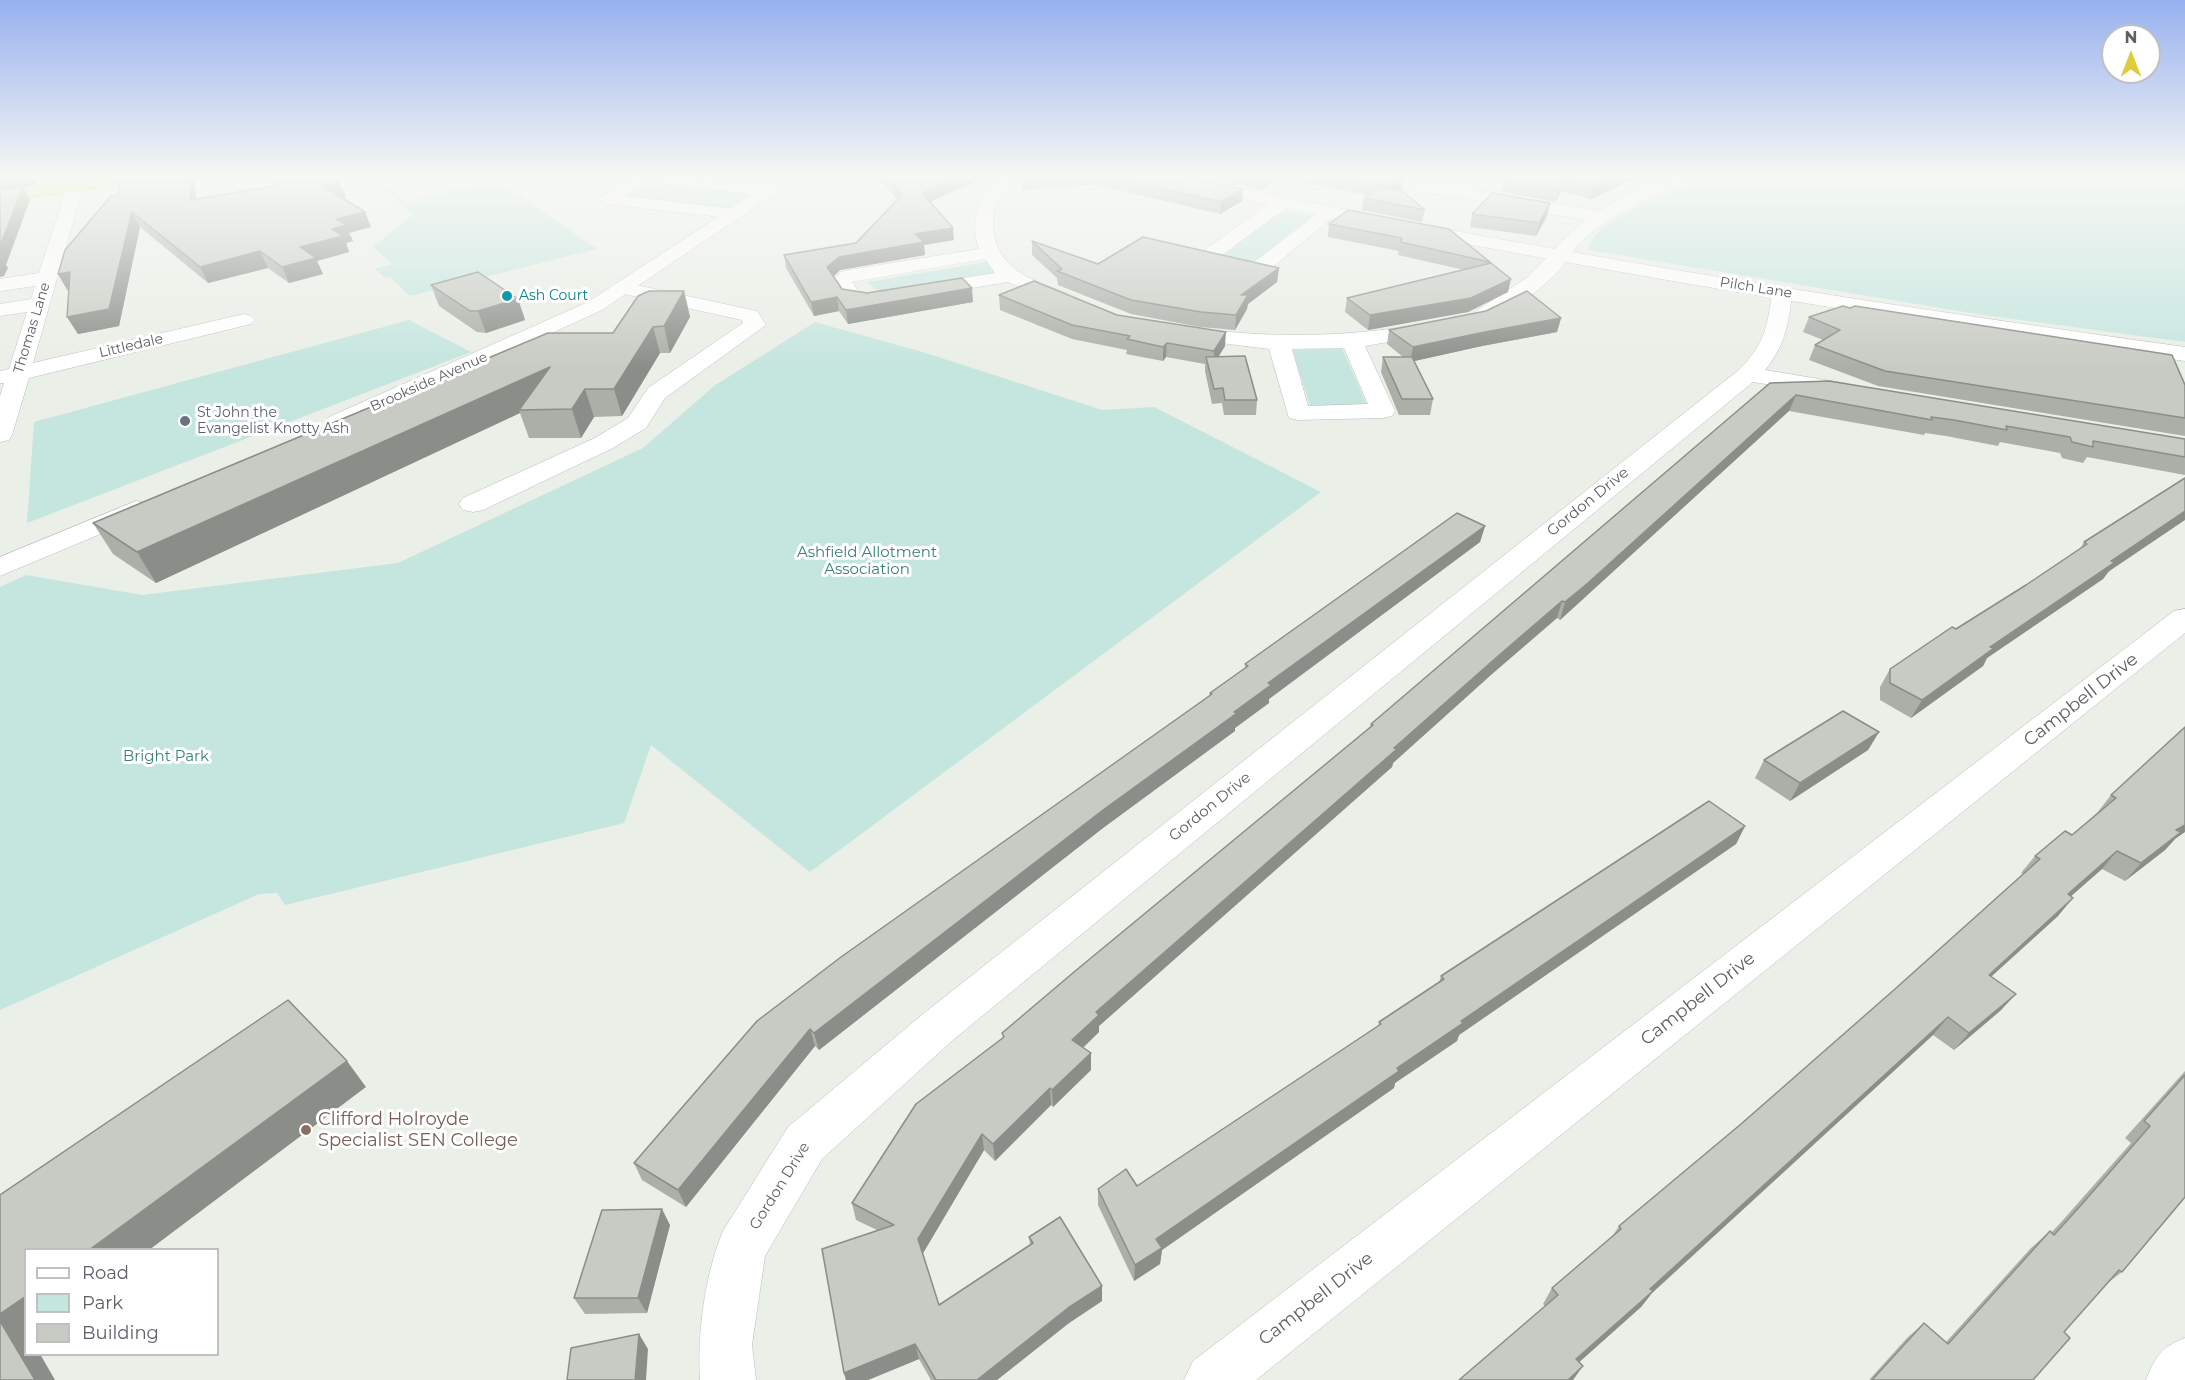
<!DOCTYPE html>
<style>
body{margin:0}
#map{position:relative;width:2185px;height:1380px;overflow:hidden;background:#eaefe7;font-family:Montserrat,sans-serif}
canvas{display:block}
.legend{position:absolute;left:24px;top:1248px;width:195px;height:108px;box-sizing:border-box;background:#fff;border:2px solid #c0bfc2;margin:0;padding:8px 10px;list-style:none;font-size:18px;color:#615e66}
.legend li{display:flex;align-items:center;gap:12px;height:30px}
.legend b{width:30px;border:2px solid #c0bfc2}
.north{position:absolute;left:2101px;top:24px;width:60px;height:60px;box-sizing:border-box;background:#fff;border:2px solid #c0bfc2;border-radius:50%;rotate:0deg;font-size:16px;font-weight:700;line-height:24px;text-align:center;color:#615e66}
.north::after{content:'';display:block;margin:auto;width:21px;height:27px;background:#dfcb3d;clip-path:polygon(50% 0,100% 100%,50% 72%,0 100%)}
</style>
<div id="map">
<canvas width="2185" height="1380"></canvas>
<ul class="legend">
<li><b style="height:8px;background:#fff"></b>Road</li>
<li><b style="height:16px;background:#c5e5df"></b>Park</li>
<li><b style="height:16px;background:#c7cbc3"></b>Building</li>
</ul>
<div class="north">N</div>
</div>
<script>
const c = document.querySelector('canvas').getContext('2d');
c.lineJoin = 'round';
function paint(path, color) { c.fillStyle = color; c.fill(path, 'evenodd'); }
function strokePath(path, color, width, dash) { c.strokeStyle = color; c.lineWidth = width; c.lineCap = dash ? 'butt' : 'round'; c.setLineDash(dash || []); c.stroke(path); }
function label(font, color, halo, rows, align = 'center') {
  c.font = font + ' Montserrat,sans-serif'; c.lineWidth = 6; c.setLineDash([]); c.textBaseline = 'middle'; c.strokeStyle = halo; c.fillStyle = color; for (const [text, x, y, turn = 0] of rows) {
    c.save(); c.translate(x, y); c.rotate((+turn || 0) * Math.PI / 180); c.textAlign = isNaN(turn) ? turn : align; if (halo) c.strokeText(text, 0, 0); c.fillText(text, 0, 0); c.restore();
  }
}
paint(new Path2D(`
 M1724,175H2185V342L1977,314L1588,250C1592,216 1693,183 1724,175Z
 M650,180L755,192L728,209L620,197Z
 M499,181L597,249L410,296L390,277L385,278L375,269L392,264L373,247L413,214L384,191L392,190L407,201Z
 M1284,210L1312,216L1252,264L1219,257Z
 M987,262L999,275L883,297L868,282Z
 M409,320L471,352L27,523L34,422Z
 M815,322L926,353L1102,410L1154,407L1321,492L810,872L651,745L624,823L285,905L277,893L259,894L0,1010V587L26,575L142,595L398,563L643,448L714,386Z
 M1292,348H1342L1367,405L1310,406Z`), '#c5e5df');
const street = new Path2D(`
 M637,175H675L770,186L779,191L770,196L649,182L625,196L744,210L747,214L738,219L607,204L598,199Z
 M1004,175H1023C1017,184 1005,189 999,198C993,209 992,222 994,234C1000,274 1043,284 1075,296L1078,300L1075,304H1061L1008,282L869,305L846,301L831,281L841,272L848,270L979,249C969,218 979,195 1004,175ZM985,259L995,273L869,293L859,292L852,282Z
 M1349,175H1387L1598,211C1634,190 1662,175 1704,175L1702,179C1669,188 1638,201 1609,220C1599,227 1589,234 1580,243C1572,251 1567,260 1560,269C1545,286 1499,325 1476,319L1472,315L1476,311L1528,277L1567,236L1586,220L1357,180Z
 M75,182L83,187L33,363L244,314L251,316L255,320L251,324L29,378L12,435L9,440L0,442V396L4,383H0V371L9,369L27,312L0,316V304L31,299L35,286L0,291V279L39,273L67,187Z
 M1280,199L1289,204L1286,208L1221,256L1253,263L1322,210L1328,209L1337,214L1264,274L1257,276L1199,262L1196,258L1199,254L1274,200Z
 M622,282L757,311L766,325L665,398L646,428L613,448L483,510L473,512L463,510L459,504L463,498L595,438L628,418L648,388L743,323L742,320L615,292L612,288L615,284Z
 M1782,287L1789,289L1792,293C1789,323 1785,346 1765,370L1849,384L1853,389L1849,394L1841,396L1753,382L953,1040L822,1159L765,1256L752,1345L756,1380H700C697,1334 705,1274 723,1231L788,1127L923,1014L1740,369C1765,343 1767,328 1772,293L1775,289Z
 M1433,322L1441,323L1444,328L1441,333L1365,346L1395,411L1392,416L1383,418L1298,420L1289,418L1269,349L1173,337L1170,332L1173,327L1181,326C1266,339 1348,338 1433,322ZM1344,348L1368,404L1308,406L1292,349Z
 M2185,1338V1380H2146C2156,1356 2160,1348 2185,1338Z`);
const secondary = new Path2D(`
 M782,175H802L602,310L347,427L338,429L329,427L326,422L329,417L588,302Z
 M1148,175H1180C1512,248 1848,300 2185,347V361C1840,311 1496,256 1156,180Z
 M136,501L146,503L150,509L146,515L0,576V557Z
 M2185,609V633L1256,1380H1184L1193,1361L2174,611Z`);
const highway = new Path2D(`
 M119,175H165L157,180L0,202V192Z`);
strokePath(street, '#bbb9bf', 1);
strokePath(secondary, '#bbb8bf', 1);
strokePath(highway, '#7ee80e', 1);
paint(street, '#fff');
paint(secondary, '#fff');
paint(highway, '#c2f797');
paint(new Path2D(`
 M119,175H192L194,179L196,199L346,197L342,198L365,212L371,227L349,233L353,241L346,243L349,252L317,261L323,274L289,283L268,268L208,283L140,227L119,326L78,334L67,317L69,291H68L58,274L119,195Z
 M847,175H990L930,202L954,240L924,245L925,255L840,270L833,276L842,289L867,293L973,302L848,324L839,311L814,316L786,268L784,255L856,243L897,200L885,185Z
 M1023,175H1179L1242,201L1220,214L1096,185L1022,190V178Z
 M1192,175H1386L1401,190L1399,191L1425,210L1422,222L1362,210L1364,198L1367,195L1280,178L1261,190Z
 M1402,175H1433L1425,179Z
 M1643,175L1591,199L1561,191L1555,202L1502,192L1505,180Z
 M1550,203L1547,216L1536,236L1470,227L1472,214Z
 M1348,210L1490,262V263L1508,292L1468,312L1368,330L1345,312L1347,298L1464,270L1398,255L1399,251L1328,237L1329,224Z
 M1032,241L1098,264L1279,268L1277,282L1248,304L1247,309L1235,330L1200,327L1131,314L1058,285L1057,278L1032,255Z
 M431,285L518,299L525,320L486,333L477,332L439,306Z
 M684,291L690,317L670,353H660L622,416L594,417L581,438H529L520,413L156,583L113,554L93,523L613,333Z
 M999,295L1117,315L1225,346L1218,356L1257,400L1256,415H1224L1222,403L1212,404L1205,371V364L1166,357L1163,361L1126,354L1127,350L1072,339L1000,310Z
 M1850,308L2185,385V436L1878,386L1809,360L1815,345L1823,340L1803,332L1809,317Z
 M1561,318L1557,332L1482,346L1414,361L1433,399L1430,415H1399L1381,372L1383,357H1403L1387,344L1389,330Z
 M1770,383L2185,439V475L2087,457L2083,463L2062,458L2060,453L2000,442L1998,446L1946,436L1925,433L1924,435L1789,411L1582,600L1560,620L1557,618L1492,674L1393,763L1392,767L1099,1026V1032L1083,1048L1091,1070L1053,1107L1051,1105L995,1161L984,1150L923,1253L939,1305L1030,1245L1029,1237L1102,1301L1069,1323L997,1380H931L919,1359L868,1380H846L844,1373L877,1230L856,1220L852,1203L1003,1037L1002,1033L1370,727L1371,724Z
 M2185,478L2103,579L1987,658L1983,666L1911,718L1880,700V687L1890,669L2026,585L2080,549L2084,542Z
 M1485,526L1480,542L1269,699V703L1235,728V731L1103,828L819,1050L815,1046L686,1207L642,1180L634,1163L1209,696L1210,693L1245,668V664Z
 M2185,727L2175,839L2165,850L2125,881L2102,869L2071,896L2058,916L1991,977L2016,994L2000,1011L1954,1050L1933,1035L1652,1293L1641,1307L1579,1362L1573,1380L1545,1306L1543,1304L1552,1288L1612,1237L1619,1226L1741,1124L1895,989L2023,874L2021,873L2035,856L2072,835L2097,813L2111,795Z
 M1879,732L1868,750L1790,801L1755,778L1764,760Z
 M1745,826L1736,844L1459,1035L1457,1041L1395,1083L1394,1088L1162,1250L1160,1264L1134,1281L1098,1205V1189L1137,1186L1378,1026L1379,1022L1439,983L1441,976Z
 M2185,1071V1197L2122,1272L2105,1285L2064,1332L2033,1380H1869L1907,1338L1924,1323L1946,1342L2031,1248L2050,1231L2051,1233L2063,1220L2131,1143L2125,1138Z
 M670,1225L647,1313L585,1314L574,1298Z`), '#abafa8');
paint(new Path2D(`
 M12,175H38L35,185L0,192V177Z
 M188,175H192L194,179L198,215L191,200Z
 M962,175H990L923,205L922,193Z
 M1266,175H1280V178L1261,190L1262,178Z
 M1425,175H1433L1425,179Z
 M1620,175H1643L1591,199L1594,187Z
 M1403,178L1401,190L1383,198L1385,186Z
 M1564,179L1561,191L1555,202L1558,189Z
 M340,182L346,197L327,200L321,185Z
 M23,187L30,200L6,265L8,268L4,276L0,277V246Z
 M1243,189L1242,201L1220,214L1221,202Z
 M1550,203L1547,216L1536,236L1539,223Z
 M132,212L140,227L119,326L78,334L67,317Z
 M365,212L371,227L349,233L353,241L346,243L349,252L317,261L323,274L289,283L282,267L300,247L332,229L336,219Z
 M953,228L954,240L924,245L925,255L840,270L829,281L827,267L839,257L915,234Z
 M260,251L268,268L208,283L200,267Z
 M1279,268L1277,282L1248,304L1247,309L1235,330L1236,315L1241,295Z
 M70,272L80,289L68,291L58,274Z
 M1511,279L1508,292L1468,312L1368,330L1370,315Z
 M972,288L973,302L848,324L846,310Z
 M684,291L690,317L670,353L664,326Z
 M837,297L839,311L814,316L811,302Z
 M518,299L525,320L486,333L478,311Z
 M1561,318L1557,332L1482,346L1410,362L1413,347L1485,332Z
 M653,327L660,353L622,416L614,389Z
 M1226,332L1225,346L1213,366L1214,351Z
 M1167,343L1166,357L1163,361V347Z
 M550,367L519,410L520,413L156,583L137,552Z
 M585,389L594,417L581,438L572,409Z
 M1796,395L1789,411L1560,620L1565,602Z
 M2185,511V520L2108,572L2103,579L1987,658L1983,666L1911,718L1922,700L1990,647L2111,561Z
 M1485,526L1480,542L1269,699V703L1235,728V731L1103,828L819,1050L814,1033L1103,810L1234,712L1268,683Z
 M1562,601L1557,618L1492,674L1393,763L1392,767L1099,1026V1032L1073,1057L1072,1040L1096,1012L1497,657Z
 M1879,732L1868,750L1790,801L1800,783Z
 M2185,825V832L2175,839L2165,850L2125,881L2141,863L2176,830Z
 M1745,826L1736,844L1459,1035L1457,1041L1395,1083L1394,1088L1162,1250L1160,1264L1134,1281L1135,1265L1156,1239L1397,1068L1461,1021Z
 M2117,851L2102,869L2053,912L2068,894Z
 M2073,898L2058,916L1974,992L1989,975Z
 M2016,994L2000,1011L1954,1050L1969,1033Z
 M1948,1017L1933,1035L1652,1293L1641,1307L1566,1374L1576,1359L1650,1289Z
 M810,1029L815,1046L686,1207L678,1190Z
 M1091,1053V1070L1053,1107L1052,1090Z
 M347,1061L366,1087L149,1250H89Z
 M1050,1088L1051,1105L995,1161L993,1144Z
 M982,1134L984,1150L922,1255L918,1239Z
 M662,1209L670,1225L647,1313L638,1298Z
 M1102,1286V1301L1069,1323L997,1380H977L1068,1308Z
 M26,1296V1354H40L55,1380H35L0,1321V1314Z
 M639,1334L648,1349L646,1380H635Z
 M915,1344L919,1359L868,1380H846L844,1373Z
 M1583,1366L1573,1380H1568Z`), '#8b8e88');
const building = new Path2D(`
 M0,175H12L0,177Z
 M119,175H188L191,200L274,186L269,175H337L340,182L321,185L365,212L336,219L346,225L332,229L343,236L300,247L316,258L282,267L260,251L200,267L132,212L109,309L67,317L70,272L58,274L65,250L111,196L119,195Z
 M886,175H962L922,193L953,228L915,234L924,242L839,257L827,267L842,289L867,293L962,278L972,288L846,310L837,297L811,302L784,255L856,243L902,195Z
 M1023,175H1070L1022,178Z
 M1104,175H1179L1243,189L1221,202Z
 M1249,175H1266L1262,178Z
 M1327,175H1386L1403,178L1385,186Z
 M1510,175H1620L1594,187L1564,179L1558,189L1505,180Z
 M23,187L0,246V190Z
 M1378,187L1402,191L1425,210L1364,198Z
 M1492,193L1550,203L1539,223L1472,214Z
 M1348,210L1449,229L1490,262L1400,242L1402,238L1329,224Z
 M1143,237L1279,268L1241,295H1248L1236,315L1201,312L1131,300L1057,271L1062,269L1032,241L1098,264Z
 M1491,263L1511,279L1471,298L1370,315L1347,298Z
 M478,272L518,299L478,311H470L431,285Z
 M1034,281L1117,315L1226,332L1214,351L1167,343L1163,347L1127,339L1130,336L1072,325L999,295Z
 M649,291H684L664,326L653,327L614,389H585L572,409L519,410L550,367L137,552L93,523L548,333H613L638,296Z
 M1527,291L1561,318L1485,332L1413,347L1389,330L1486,311Z
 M1843,306L1850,308L1855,306L2172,355L2185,385V418L1885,371L1815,345L1840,330L1809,317Z
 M1245,356L1257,400H1225L1223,388L1214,389L1206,357Z
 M1383,357H1412L1433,399H1402Z
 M1829,381L2185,439V457L2093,441V447L2072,442L2070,437L2006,426L2007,430L1954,420L1931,417L1932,420L1796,395L1588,583L1565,602L1562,601L1497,657L1394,748L1397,749L1096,1012L1099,1015L1072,1040L1091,1053L1052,1090L1050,1088L993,1144L982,1134L918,1239L939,1305L1033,1243L1029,1237L1060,1217L1102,1286L1068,1308L977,1380H936L915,1344L844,1373L822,1249L894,1225L852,1203L916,1104L1004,1037L1002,1033L1074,972L1373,725L1371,724L1770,383Z
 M2185,478V511L2111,561L2115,562L1990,647L1994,648L1922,700L1890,683V669L1952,627L1956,629L2026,585L2087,544L2084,542Z
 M1457,513L1485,526L1268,683L1271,685L1234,712L1237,713L1103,810L814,1033L810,1029L678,1190L634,1163L757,1021L841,957L1212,694L1210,693L1248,666L1245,664Z
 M1843,711L1879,732L1800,783L1764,760Z
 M2185,727V825L2176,830L2181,832L2141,863L2117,851L2068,894L2073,898L1989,975L2016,994L1969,1033L1948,1017L1650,1289L1653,1291L1576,1359L1583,1366L1568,1380H1459L1558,1295L1552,1288L1621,1229L1619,1226L1741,1124L1895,989L2040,859L2035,856L2065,831L2072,835L2116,798L2111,795Z
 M1709,801L1745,826L1461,1021L1463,1023L1397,1068L1399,1071L1156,1239L1162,1248L1135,1265L1098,1189L1126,1169L1137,1186L1381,1024L1379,1022L1444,979L1441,976Z
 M288,1000L347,1061L89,1250H26V1296L0,1314V1195Z
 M2185,1075V1197L2122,1272L2119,1270L2064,1332L2070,1338L2033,1380H1872L1924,1323L1948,1344L2050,1231L2054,1235L2082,1204L2150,1126L2144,1121Z
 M662,1209L638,1298H574L602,1210Z
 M0,1321L35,1380H0Z
 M639,1334L635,1380H567L571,1348Z`);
paint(building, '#c7cbc3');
strokePath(building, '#8b8e88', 1.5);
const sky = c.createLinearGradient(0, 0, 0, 368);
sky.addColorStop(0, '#97b1ef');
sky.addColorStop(0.48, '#f6f8f4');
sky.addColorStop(1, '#f6f8f400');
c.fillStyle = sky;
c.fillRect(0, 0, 2185, 368);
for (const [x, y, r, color] of [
 [507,296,6,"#0f9aa8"],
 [185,421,6,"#6b7280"],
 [306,1130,6,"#8d6e63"]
]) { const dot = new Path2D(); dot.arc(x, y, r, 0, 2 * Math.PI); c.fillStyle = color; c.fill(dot); strokePath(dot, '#fff', 2); }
label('14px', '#615e66', '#fff', [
 ["Pilch Lane",1756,288,9],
 ["Thomas Lane",32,328,-73],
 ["Littledale",131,346,-13],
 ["Brookside Avenue",429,382,-24]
]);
label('14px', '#0d838f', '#fff', [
 ["Ash Court",519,296]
], 'left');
label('14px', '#5b616d', '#fff', [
 ["St John the",197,413],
 ["Evangelist Knotty Ash",197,429]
], 'left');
label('15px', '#615e66', '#fff', [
 ["Gordon Drive",1588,502,-39],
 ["Gordon Drive",1210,807,-39],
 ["Gordon Drive",780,1186,-58]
]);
label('15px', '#3a8176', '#fff', [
 ["Ashfield Allotment",867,553],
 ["Association",867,570],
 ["Bright Park",166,757]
]);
label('18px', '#615e66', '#fff', [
 ["Campbell Drive",2081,700,-38],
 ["Campbell Drive",1698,999,-38],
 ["Campbell Drive",1316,1299,-38]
]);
label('18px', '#785e54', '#fff', [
 ["Clifford Holroyde",318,1120],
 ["Specialist SEN College",318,1141]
], 'left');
</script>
